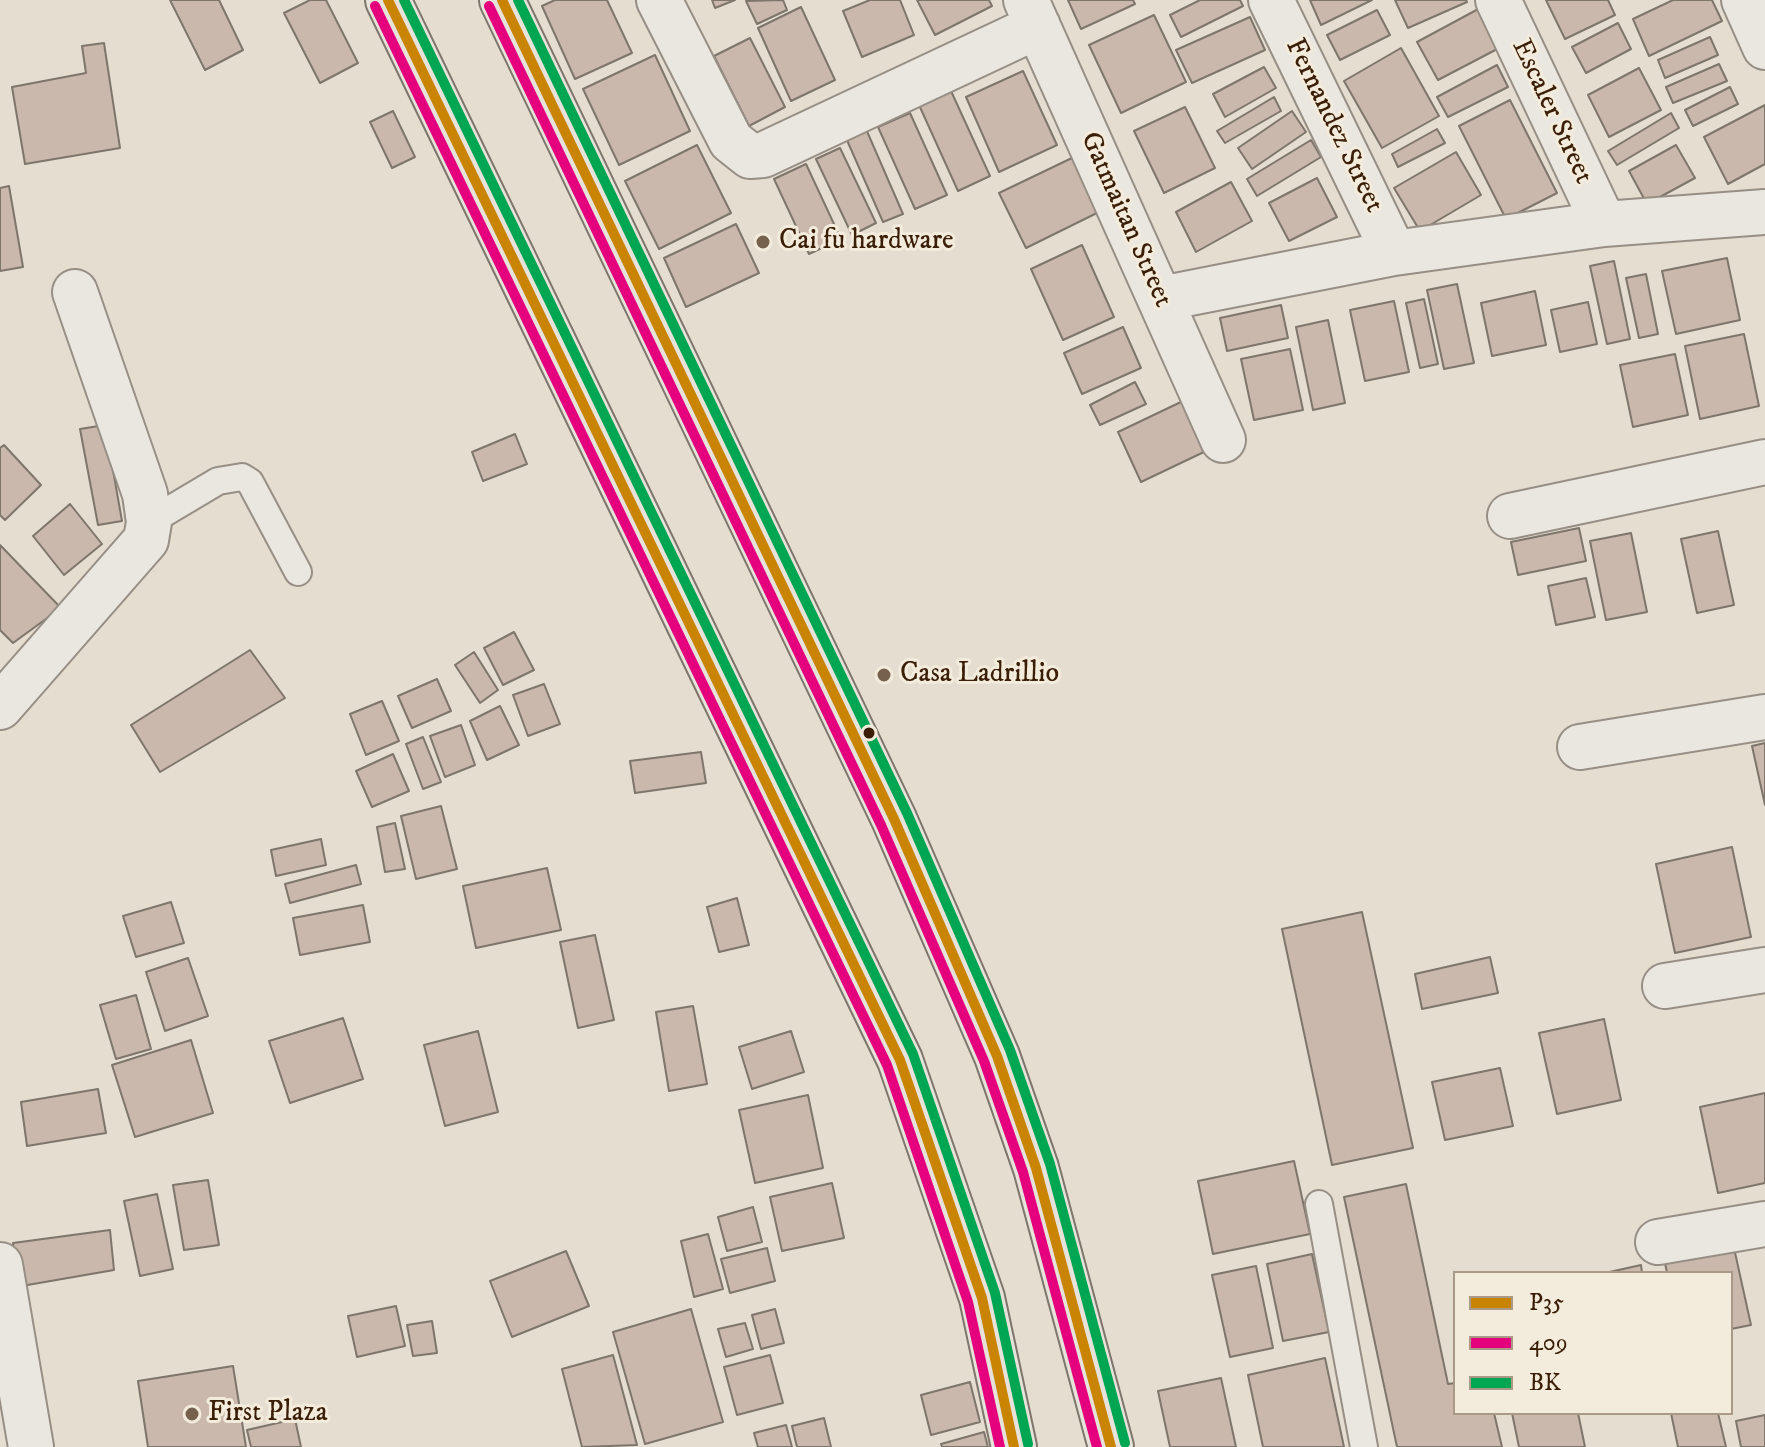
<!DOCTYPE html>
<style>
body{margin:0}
#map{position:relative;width:1765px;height:1447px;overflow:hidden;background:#e5ddd0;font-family:"IM FELL DW Pica",serif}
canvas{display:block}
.legend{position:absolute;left:1453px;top:1271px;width:280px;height:144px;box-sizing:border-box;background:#f3ebdb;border:2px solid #a99986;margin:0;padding:10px 14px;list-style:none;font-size:24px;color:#3a1e07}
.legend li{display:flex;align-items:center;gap:16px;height:40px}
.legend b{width:40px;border:2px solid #a99986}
</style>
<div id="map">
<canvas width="1765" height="1447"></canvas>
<ul class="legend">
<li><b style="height:10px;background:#c88402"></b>P35</li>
<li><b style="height:10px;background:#e5007d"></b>409</li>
<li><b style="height:10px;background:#00a651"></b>BK</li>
</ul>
</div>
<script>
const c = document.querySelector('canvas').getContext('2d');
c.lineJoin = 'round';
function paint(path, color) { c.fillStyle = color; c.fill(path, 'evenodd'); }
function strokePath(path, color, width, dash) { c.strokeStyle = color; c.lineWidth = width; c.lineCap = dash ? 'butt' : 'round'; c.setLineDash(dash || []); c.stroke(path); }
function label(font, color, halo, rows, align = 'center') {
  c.font = font + ' "IM FELL DW Pica",serif'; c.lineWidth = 6; c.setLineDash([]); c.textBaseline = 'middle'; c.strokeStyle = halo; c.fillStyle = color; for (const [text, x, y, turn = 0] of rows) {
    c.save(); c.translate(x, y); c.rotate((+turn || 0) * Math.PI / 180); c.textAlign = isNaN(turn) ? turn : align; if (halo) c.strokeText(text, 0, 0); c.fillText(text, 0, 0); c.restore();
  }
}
const building = new Path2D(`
 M170,0H219L243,50L205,70Z
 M310,0H326L358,63L320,83L284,13Z
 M555,0H607L632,53L575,79L542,6Z
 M712,0H735L715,8Z
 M783,0L787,10L757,24L746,1Z
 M870,0H900L914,35L862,57L843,11Z
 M917,0H989L992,6L935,35Z
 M1068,0H1133L1135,4L1081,29Z
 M1200,0H1240L1243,6L1181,37L1170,15Z
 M1310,0H1372L1321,25Z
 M1395,0H1466L1467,2L1408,28Z
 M1546,0H1608L1615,15L1565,39Z
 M1673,0H1712L1722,21L1649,56L1633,19Z
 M801,7L835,80L791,101L758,28Z
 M1482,7L1503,46L1438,80L1417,42Z
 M1377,10L1390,35L1340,60L1327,35Z
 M1154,15L1186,82L1121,113L1089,45Z
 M1250,17L1265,50L1192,83L1176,50Z
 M1618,23L1631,49L1586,73L1572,47Z
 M1710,37L1718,55L1665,78L1658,60Z
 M750,38L785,107L749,126L714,56Z
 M104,43L120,148L25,164L12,87L86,73L82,46Z
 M1401,48L1439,116L1382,148L1344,81Z
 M655,55L690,131L619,165L583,89Z
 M1719,64L1727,81L1673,103L1666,87Z
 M1497,65L1508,87L1448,117L1437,97Z
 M1264,67L1276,88L1225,117L1213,94Z
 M1639,68L1661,110L1609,137L1588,95Z
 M1023,71L1057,145L999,172L966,97Z
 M1730,87L1738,104L1693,126L1685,110Z
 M951,91L990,176L958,191L919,105Z
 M1274,97L1281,111L1225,143L1217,131Z
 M1510,100L1557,193L1506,219L1459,126Z
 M1765,105V164L1728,184L1704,137Z
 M1185,107L1215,168L1164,193L1134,131Z
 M393,111L415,157L392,168L370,122Z
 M1292,111L1306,132L1252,169L1238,148Z
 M910,113L947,195L915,209L878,127Z
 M1671,113L1679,128L1617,165L1608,151Z
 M866,129L903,214L883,222L846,138Z
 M1437,129L1445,143L1398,167L1392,154Z
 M1311,140L1321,157L1257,196L1247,179Z
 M697,145L731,213L659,249L625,181Z
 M1676,145L1695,178L1647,204L1629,171Z
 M840,148L876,223L852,235L816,159Z
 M1456,152L1481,195L1420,231L1394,188Z
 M1074,157L1101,211L1026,248L999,193Z
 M806,164L841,239L809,254L774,179Z
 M1317,178L1337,217L1289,241L1269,203Z
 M1231,182L1252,221L1196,252L1176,212Z
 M9,186L23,267L0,271V188Z
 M736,224L759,273L686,307L664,258Z
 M1082,245L1114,317L1063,340L1031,269Z
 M1727,258L1740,320L1676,334L1662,271Z
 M1614,261L1630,339L1607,344L1590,266Z
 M1646,274L1658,334L1639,338L1626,278Z
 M1457,284L1474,363L1444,369L1427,290Z
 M1535,291L1546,345L1492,356L1481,303Z
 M1424,299L1438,364L1420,368L1406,303Z
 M1394,301L1409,372L1365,381L1350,310Z
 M1588,302L1597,344L1560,352L1551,310Z
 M1281,305L1288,338L1227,351L1220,318Z
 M1328,320L1345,403L1313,410L1296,327Z
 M1123,327L1141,368L1082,394L1064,353Z
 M1744,334L1759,406L1700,419L1685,346Z
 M1290,349L1303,410L1254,420L1241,359Z
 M1675,354L1688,415L1633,427L1620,365Z
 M1135,382L1146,404L1100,425L1090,405Z
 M1183,401L1206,451L1141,482L1118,432Z
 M105,425L122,521L98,525L80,429Z
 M515,434L527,464L483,481L472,452Z
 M4,445L41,485L5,520L0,515V448Z
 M70,504L102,544L64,575L33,536Z
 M1579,528L1586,561L1518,575L1511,542Z
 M1718,531L1734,605L1697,613L1681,539Z
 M1631,533L1647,612L1606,620L1590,541Z
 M0,545L61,608L13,643L0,630Z
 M1586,578L1595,617L1556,625L1548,586Z
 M514,632L534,670L503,685L484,648Z
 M250,650L285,698L160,772L131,725Z
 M474,652L498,690L480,703L455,665Z
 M437,679L451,711L412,728L398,696Z
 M544,684L560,724L528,736L513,695Z
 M382,701L399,741L366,755L350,714Z
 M500,706L519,745L487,760L470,721Z
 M461,725L475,765L445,777L430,736Z
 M423,737L441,782L423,789L406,744Z
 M1765,743V805L1752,746Z
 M701,752L706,783L635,793L630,761Z
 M393,754L409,791L372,807L356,771Z
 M441,806L457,869L416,879L401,816Z
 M395,823L405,869L385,872L377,827Z
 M321,839L326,865L276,876L271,850Z
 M1732,847L1751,937L1675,953L1656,864Z
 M356,865L361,884L290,903L285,884Z
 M547,868L561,930L476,948L463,886Z
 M737,898L749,945L719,952L707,907Z
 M171,902L184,943L136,957L123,916Z
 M363,905L370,942L300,955L293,918Z
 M1362,912L1413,1148L1332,1165L1282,929Z
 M595,935L614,1020L578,1028L560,942Z
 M1490,957L1498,993L1422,1009L1415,974Z
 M188,958L208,1016L165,1031L146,972Z
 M136,995L151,1049L116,1059L100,1005Z
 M693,1006L707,1084L669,1091L656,1012Z
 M343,1018L363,1079L290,1103L269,1041Z
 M1604,1019L1621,1100L1557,1114L1539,1033Z
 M478,1031L498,1112L445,1126L424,1045Z
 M791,1031L804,1072L752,1089L739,1047Z
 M191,1040L213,1113L135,1137L112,1065Z
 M1500,1068L1513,1126L1445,1140L1432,1082Z
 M98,1089L106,1133L27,1146L21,1102Z
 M1765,1093V1183L1718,1193L1700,1107Z
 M808,1095L823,1168L755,1183L739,1110Z
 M1294,1161L1310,1234L1213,1254L1198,1181Z
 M208,1180L219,1245L184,1250L173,1185Z
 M832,1183L844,1238L782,1251L770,1197Z
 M1406,1184L1448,1384L1455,1383V1413H1494L1502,1447H1397L1344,1197Z
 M157,1194L173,1269L140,1276L124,1201Z
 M753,1207L762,1242L727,1251L718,1217Z
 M110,1230L114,1270L16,1287L13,1243Z
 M708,1234L723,1289L694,1297L681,1241Z
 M767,1248L775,1281L730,1293L721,1259Z
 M1734,1248L1751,1325L1731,1329V1273H1667L1665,1263Z
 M566,1251L589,1306L512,1337L490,1281Z
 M1312,1254L1329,1332L1283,1341L1267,1264Z
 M1641,1265L1642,1273H1605Z
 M1256,1266L1273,1348L1230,1357L1212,1275Z
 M396,1306L405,1346L357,1357L348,1316Z
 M691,1309L723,1422L645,1444L613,1332Z
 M775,1309L784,1343L761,1349L752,1315Z
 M432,1321L437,1353L413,1356L407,1325Z
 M745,1323L753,1349L726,1357L718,1329Z
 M613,1355L637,1445L582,1447L562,1369Z
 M770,1355L783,1403L737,1415L724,1367Z
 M1325,1358L1344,1447H1263L1248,1375Z
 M233,1366L246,1447H148L138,1381Z
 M1221,1378L1236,1447H1170L1158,1391Z
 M970,1382L980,1422L931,1435L921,1395Z
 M1512,1413H1578L1585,1447H1519Z
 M1671,1413H1718L1726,1447H1678Z
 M1765,1415V1447H1741L1736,1421Z
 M824,1418L831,1447H797L792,1426Z
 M295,1419L301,1447H251L247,1430Z
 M786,1425L792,1447H758L754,1433Z
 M984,1432L988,1447H942L941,1444Z`);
paint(building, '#c9b8ab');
strokePath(building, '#7e756b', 2);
const service = new Path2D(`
 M149,522L218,481L242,477L250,482L298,572
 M1319,1204L1364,1447`);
const minor = new Path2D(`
 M659,0L731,141L750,156L763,155L1038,26
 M1026,0L1223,440
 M1271,0L1394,253
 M1498,0L1604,224
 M1744,0L1765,47
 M1160,299L1394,253L1604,224L1765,212
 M1510,516L1765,462
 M0,707L146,540L149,522L145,494L75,292
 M1580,747L1765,717
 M1665,986L1765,970
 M1658,1242L1765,1224
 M0,1265L31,1447`);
const primary = new Path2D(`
 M388,0L900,1060L982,1298L1014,1447
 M502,0L894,819L997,1056L1036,1168L1111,1447`);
strokePath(service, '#978f85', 30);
strokePath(minor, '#978f85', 48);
strokePath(primary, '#7e756b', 48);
strokePath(service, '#eae6e0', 26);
strokePath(minor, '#eae6e0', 44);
strokePath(primary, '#e7e3db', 44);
strokePath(new Path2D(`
 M388,0L900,1060L982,1298L1014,1447
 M502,0L894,819L997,1056L1036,1168L1111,1447`), '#c88402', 10);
strokePath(new Path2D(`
 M375,6L887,1065L968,1302L1000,1447
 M489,6L881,825L984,1061L1023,1172L1097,1447`), '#e5007d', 10);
strokePath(new Path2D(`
 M404,0L913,1054L995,1293L1028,1444
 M518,0L907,813L1010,1050L1050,1164L1125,1443`), '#00a651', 10);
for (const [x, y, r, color] of [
 [763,242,8,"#76614d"],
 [884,675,8,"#76614d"],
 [869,733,7,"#3a1e07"],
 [192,1414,8,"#76614d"]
]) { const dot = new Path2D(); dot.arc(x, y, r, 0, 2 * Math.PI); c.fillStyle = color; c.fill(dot); strokePath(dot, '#f3ebdb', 3); }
label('28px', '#3a1e07', '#f3ebdb', [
 ["Escaler Street",1551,112,65],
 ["Fernandez Street",1333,126,64],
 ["Gatmaitan Street",1125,220,66]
]);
label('28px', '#3a1e07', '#f3ebdb', [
 ["Cai fu hardware",779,242],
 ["Casa Ladrillio",900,675],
 ["First Plaza",208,1414]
], 'left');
</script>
